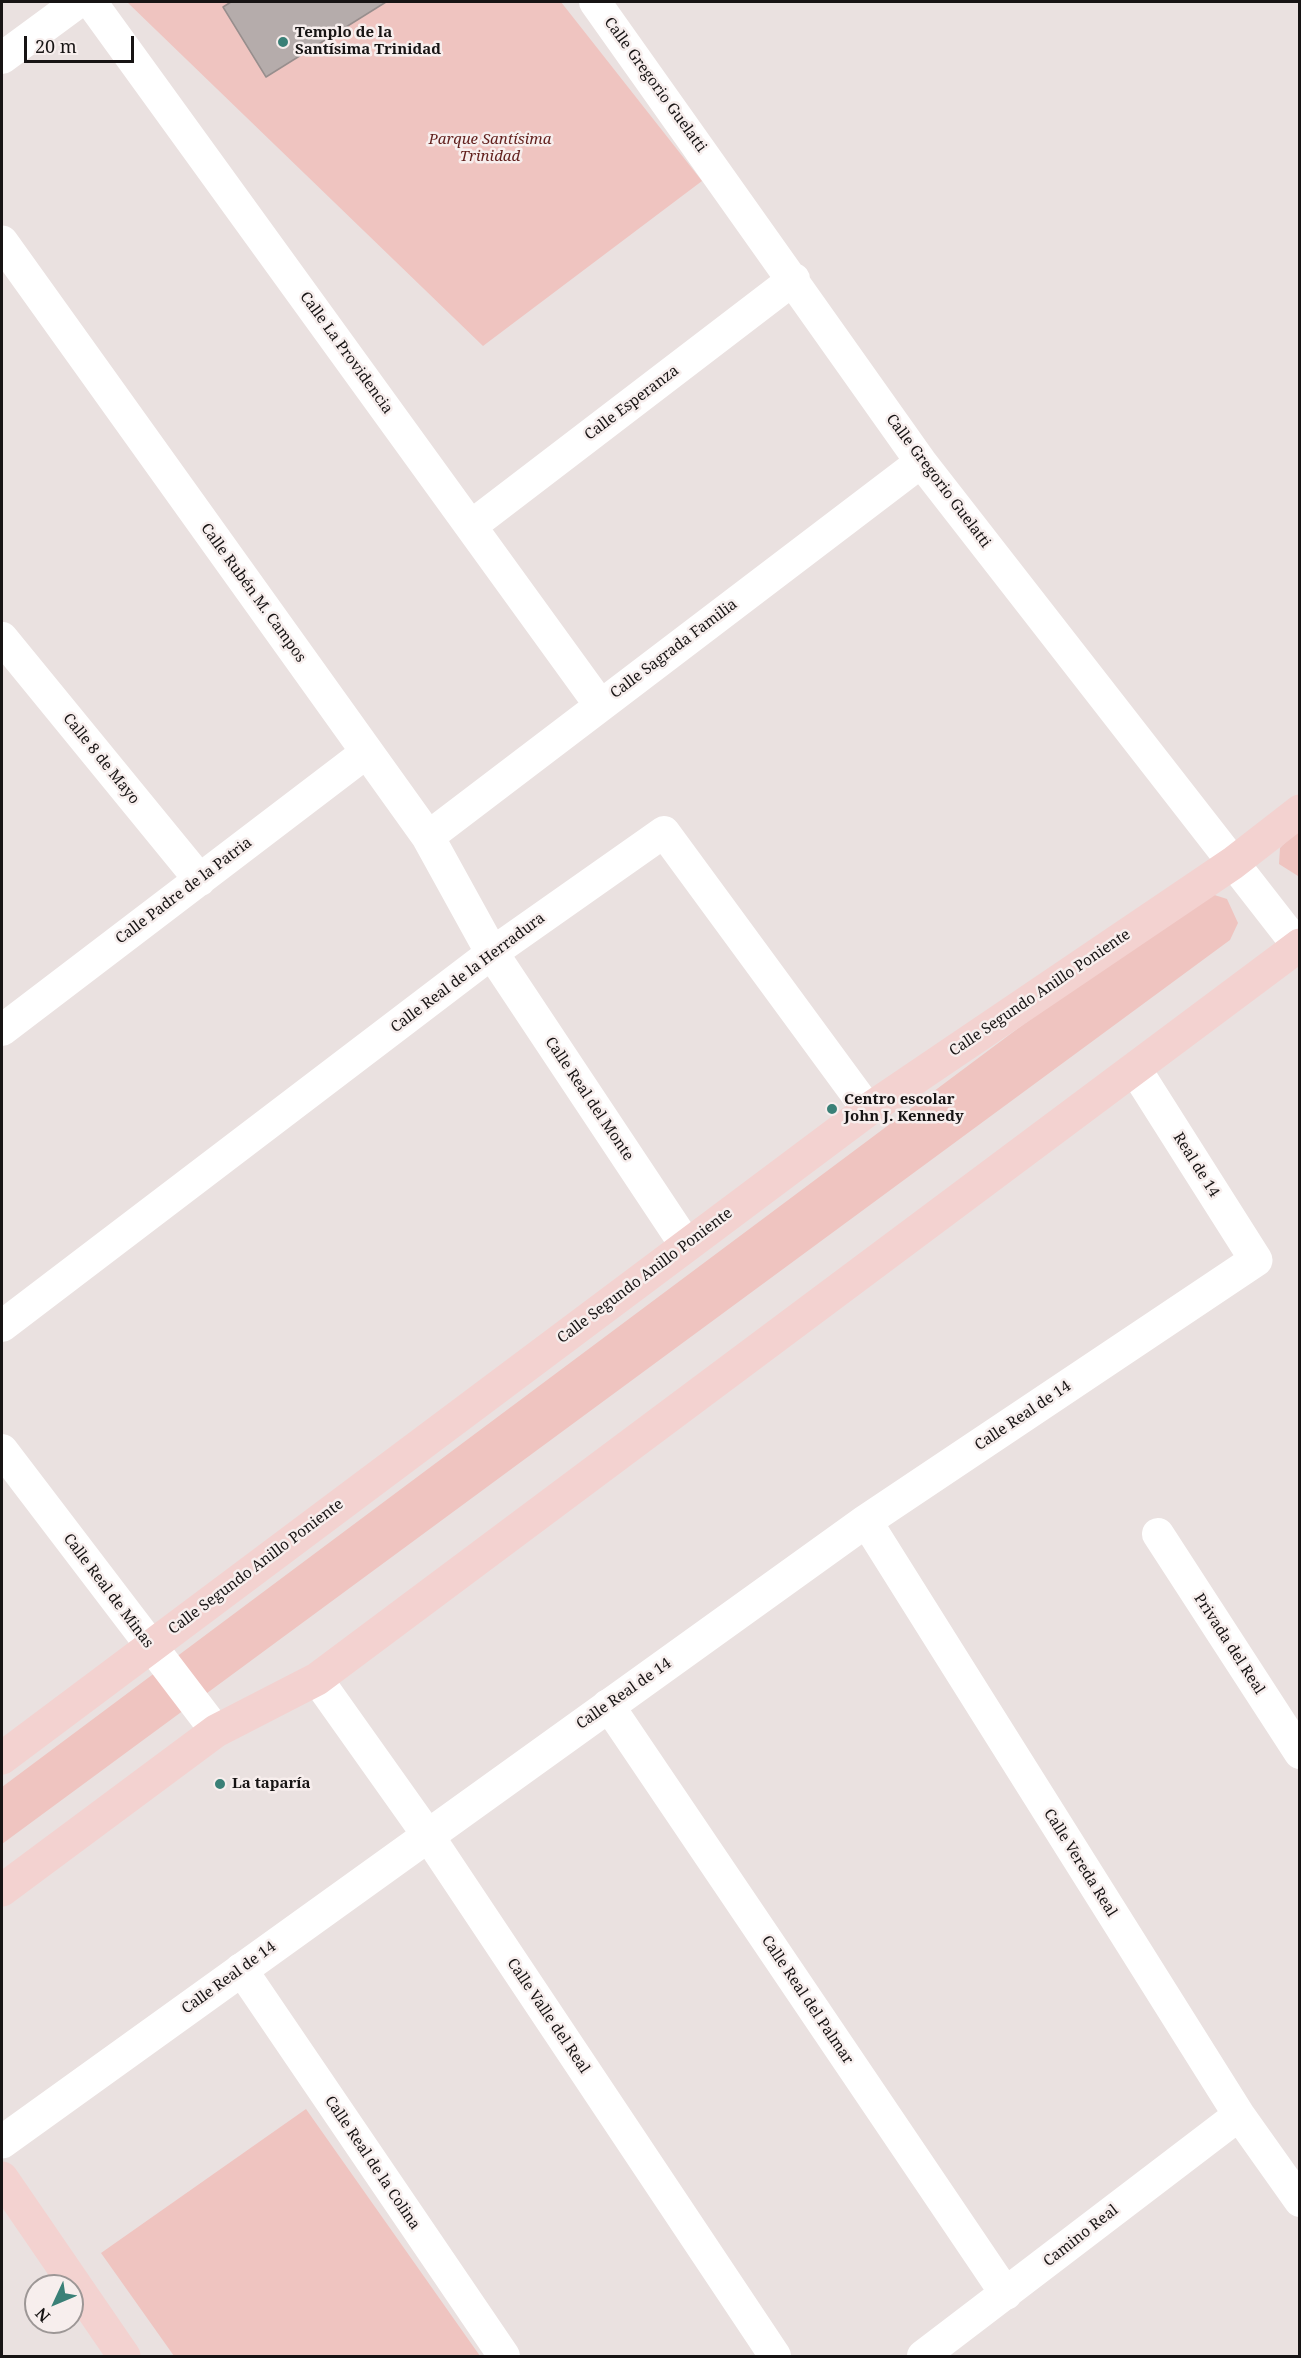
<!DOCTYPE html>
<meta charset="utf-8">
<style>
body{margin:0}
#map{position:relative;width:1301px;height:2358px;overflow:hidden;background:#eae1e0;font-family:"Noto Serif",serif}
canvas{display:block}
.frame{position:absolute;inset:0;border:3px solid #171414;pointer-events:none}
.north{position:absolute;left:24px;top:2274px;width:60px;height:60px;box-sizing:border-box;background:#f7eeed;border:2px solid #9d9796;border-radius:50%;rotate:226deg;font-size:16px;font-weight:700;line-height:24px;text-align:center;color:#171414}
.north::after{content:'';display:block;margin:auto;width:21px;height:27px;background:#3a8077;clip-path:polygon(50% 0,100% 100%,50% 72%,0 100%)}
.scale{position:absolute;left:24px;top:36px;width:110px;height:27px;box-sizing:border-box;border:3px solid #171414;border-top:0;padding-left:8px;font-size:18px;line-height:21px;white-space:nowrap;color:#171414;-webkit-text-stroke:4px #f7eeed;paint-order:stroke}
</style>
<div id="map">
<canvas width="1301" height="2358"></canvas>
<div class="frame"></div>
<div class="north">N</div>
<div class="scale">20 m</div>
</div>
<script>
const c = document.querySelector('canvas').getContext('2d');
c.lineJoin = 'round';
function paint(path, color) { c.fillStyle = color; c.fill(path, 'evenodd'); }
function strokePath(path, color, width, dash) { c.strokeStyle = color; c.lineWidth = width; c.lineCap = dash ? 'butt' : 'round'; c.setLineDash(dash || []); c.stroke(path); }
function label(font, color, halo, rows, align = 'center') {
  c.font = font + ' "Noto Serif",serif'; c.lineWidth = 5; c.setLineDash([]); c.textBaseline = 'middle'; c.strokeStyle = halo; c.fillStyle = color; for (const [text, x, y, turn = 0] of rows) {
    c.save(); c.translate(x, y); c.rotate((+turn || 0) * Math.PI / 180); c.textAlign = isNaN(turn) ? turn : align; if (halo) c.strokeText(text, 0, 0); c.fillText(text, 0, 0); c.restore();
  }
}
paint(new Path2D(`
 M127,2H561L702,181L483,346Z
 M1299,828V875L1298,876L1279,864L1280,848Z
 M1202,891L1227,899L1238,923L1230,940L2,1844V1787Z
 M306,2109L480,2356H174L101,2253Z`), '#efc4c0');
const building = new Path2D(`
 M231,2H386L266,77L223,7Z`);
paint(building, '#b5acab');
strokePath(building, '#978e8d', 1.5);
strokePath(new Path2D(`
 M91,2L600,705
 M595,2L921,462L1298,946
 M2,58L78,2
 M471,526L794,279
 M2,638L200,880
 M428,837L921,462
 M2,1030L367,752
 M2,1326L492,953L664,832L868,1110
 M2,1450L216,1731
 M866,1521L1239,2115L1300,2201
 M1158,1534L1300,1753
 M317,1679L427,1834L775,2356
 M608,1705L1006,2294
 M241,1969L504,2356
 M923,2356L1239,2115`), '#fff', 32);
strokePath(new Path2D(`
 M2,242L428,837L492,953L686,1245
 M2,2142L866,1521L1256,1260L1135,1069`), '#fff', 33);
strokePath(new Path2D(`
 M2,1758L868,1110L1233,863L1300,811
 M2,1890L216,1731L317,1679L1300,945
 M2,2178L124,2356`), '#f3d2d0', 33);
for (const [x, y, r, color] of [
 [283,42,6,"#3a8077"],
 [832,1109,6,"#3a8077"],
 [220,1784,6,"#3a8077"]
]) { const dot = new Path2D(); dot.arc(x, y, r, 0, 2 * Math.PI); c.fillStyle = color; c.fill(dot); strokePath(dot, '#f7eeed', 2); }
label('bold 15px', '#171414', '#f7eeed', [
 ["Templo de la",295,33],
 ["Santísima Trinidad",295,50],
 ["Centro escolar",844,1100],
 ["John J. Kennedy",844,1117],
 ["La taparía",232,1784]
], 'left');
label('15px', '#171414', '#f7eeed', [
 ["Calle Gregorio Guelatti",655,85,54],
 ["Calle La Providencia",346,353,54],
 ["Calle Esperanza",632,403,-37],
 ["Calle Gregorio Guelatti",938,481,53],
 ["Calle Rubén M. Campos",253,593,54],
 ["Calle Sagrada Familia",674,649,-37],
 ["Calle 8 de Mayo",101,759,51],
 ["Calle Padre de la Patria",184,891,-37],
 ["Calle Real de la Herradura",468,973,-37],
 ["Calle Segundo Anillo Poniente",1040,993,-34],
 ["Calle Real del Monte",589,1099,56],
 ["Real de 14",1196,1165,58],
 ["Calle Segundo Anillo Poniente",645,1276,-37],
 ["Calle Real de 14",1023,1416,-34],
 ["Calle Segundo Anillo Poniente",256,1567,-37],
 ["Calle Real de Minas",108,1591,53],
 ["Privada del Real",1229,1644,57],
 ["Calle Real de 14",624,1694,-35],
 ["Calle Vereda Real",1080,1863,58],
 ["Calle Real de 14",229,1978,-36],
 ["Calle Real del Palmar",807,2000,56],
 ["Calle Valle del Real",548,2016,56],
 ["Calle Real de la Colina",372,2163,56],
 ["Camino Real",1081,2236,-38]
]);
label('italic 15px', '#611f1c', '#f7eeed', [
 ["Parque Santísima",490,140],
 ["Trinidad",490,157]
]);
</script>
